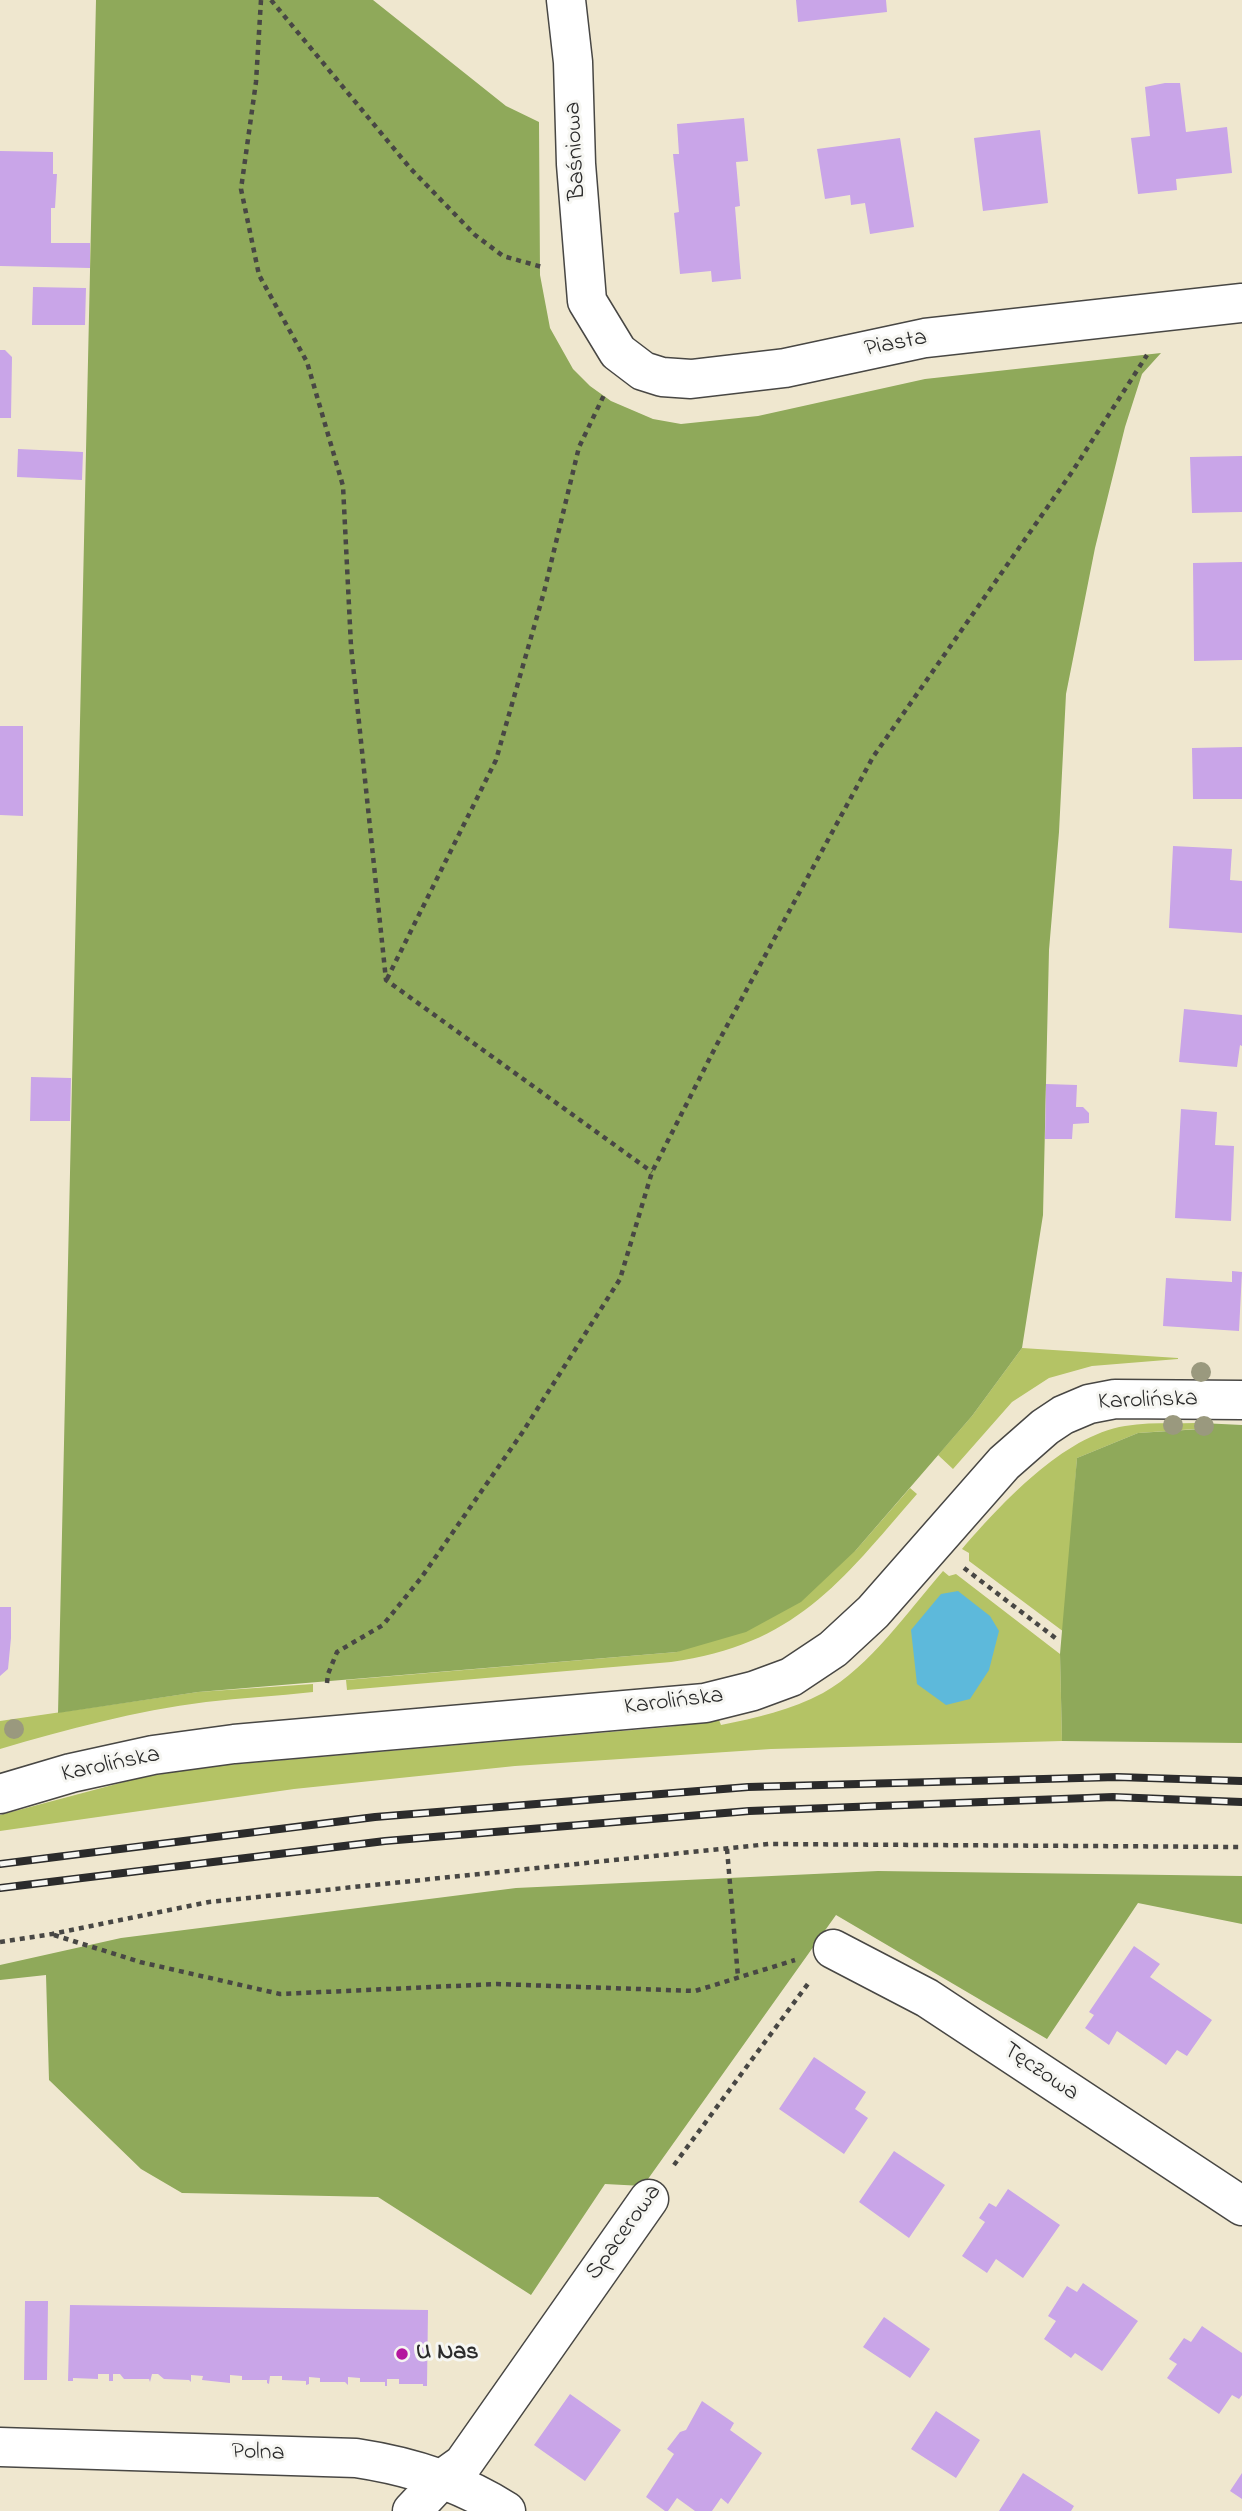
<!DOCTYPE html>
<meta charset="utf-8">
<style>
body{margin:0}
canvas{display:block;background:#efe7cf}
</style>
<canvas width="1242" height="2511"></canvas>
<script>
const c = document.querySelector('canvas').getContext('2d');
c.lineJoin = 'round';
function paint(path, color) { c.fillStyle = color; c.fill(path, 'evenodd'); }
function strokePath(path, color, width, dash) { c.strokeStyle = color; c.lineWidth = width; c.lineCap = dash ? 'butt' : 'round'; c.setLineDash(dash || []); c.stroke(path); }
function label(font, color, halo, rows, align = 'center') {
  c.font = font + ' "Indie Flower",sans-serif'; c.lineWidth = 6; c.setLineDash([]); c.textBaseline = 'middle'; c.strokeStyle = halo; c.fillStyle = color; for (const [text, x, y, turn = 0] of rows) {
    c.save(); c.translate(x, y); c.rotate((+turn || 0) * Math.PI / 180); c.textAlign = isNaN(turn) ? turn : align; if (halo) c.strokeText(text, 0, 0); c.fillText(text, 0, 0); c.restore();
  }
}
paint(new Path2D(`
 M1022,1348L1178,1358V1359L1092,1366L1049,1378L1012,1402L953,1469L938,1455L972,1416Z
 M1196,1423V1429L1138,1433L1077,1458L1064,1632L969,1561V1553L962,1549C1001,1504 1063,1436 1125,1426C1148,1422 1173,1424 1196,1423Z
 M910,1488L917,1494C840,1583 795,1645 671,1662L347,1690L346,1680L677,1652L856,1550Z
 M943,1571L949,1576L956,1574L1060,1654L1062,1741L771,1749L515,1766L294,1789L0,1831V1815L139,1778L203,1767L668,1727L719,1720L721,1725C756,1718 791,1710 823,1693C870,1667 908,1611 943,1571Z
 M313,1684V1692C277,1696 241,1698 206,1702C135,1711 68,1729 0,1749V1721L198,1692Z`), '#b4c365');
paint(new Path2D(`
 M96,0H373L506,106L539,122L540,275L550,328L573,369L590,386L611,401L653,419L681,424L758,416L925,379L1161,353L1142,374L1125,427L1095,548L1066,694L1059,832L1049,950L1043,1215L1022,1348L972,1416L856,1550L801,1602L746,1632L677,1652L198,1692L58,1713Z
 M1201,1423L1242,1425V1743L1062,1741L1060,1654L1077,1458L1138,1433L1201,1429Z
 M878,1871L1242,1876V1924L1138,1903L1047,2039L836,1915L643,2186L605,2184L531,2295L378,2197L182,2193L141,2169L49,2080L46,1975L0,1980V1965L121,1938L516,1888Z`), '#8fa95a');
paint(new Path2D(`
 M958,1591L990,1616L999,1631L989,1670L970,1699L946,1705L917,1684L911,1630L941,1594Z`), '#5db9db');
paint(new Path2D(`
 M796,0H886L887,12L798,22Z
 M1165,83H1180L1186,132L1227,127L1232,173L1176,179L1177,190L1138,194L1131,138L1150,136L1145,87Z
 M744,118L748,161L736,162L740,206L735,207L741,279L712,282L711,271L680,274L674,213L679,212L673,154H679L677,124Z
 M1040,130L1048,203L983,211L974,138Z
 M900,138L914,227L870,234L865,203L851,205L850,195L825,199L817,149Z
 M0,151L53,152V174H57L55,208H51V243H90V268L0,266Z
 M33,287L86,288L85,325H32Z
 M0,350H5L12,357L11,418H0Z
 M18,449L83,452L82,480L17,477Z
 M1242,456V512L1192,513L1190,457Z
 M1242,562V660L1194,661L1193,563Z
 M0,726H23V816L0,815Z
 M1242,747V799H1193L1192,748Z
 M1173,846L1232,849L1230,880L1242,881V933L1169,928Z
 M1184,1009L1242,1015V1046L1240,1045L1237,1067L1179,1062Z
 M31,1077L71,1078L70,1121H30Z
 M1046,1084L1077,1085L1076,1107H1083L1089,1113V1123L1073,1124L1072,1139H1045Z
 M1181,1109L1217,1112L1215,1145L1234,1146L1231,1221L1175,1218Z
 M1232,1271L1242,1272L1239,1331L1163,1326L1166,1278L1232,1282Z
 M0,1607H11V1638L8,1669L0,1676Z
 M1134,1946L1160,1964L1150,1977L1212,2020L1187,2056L1177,2050L1166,2065L1117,2031L1109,2045L1085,2028L1094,2015L1089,2012Z
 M814,2057L866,2092L855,2109L868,2118L844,2154L779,2109Z
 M894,2151L945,2185L909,2238L859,2202Z
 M1008,2189L1060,2225L1023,2278L996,2259L987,2273L962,2256L985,2222L979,2218L989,2203L996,2207Z
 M1083,2283L1138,2321L1102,2371L1075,2353L1071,2358L1044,2339L1056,2321L1048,2316L1067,2286L1077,2292Z
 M25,2301H48L47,2380H24Z
 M70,2305L428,2310L427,2386H423V2384H399V2379H387V2386H385V2382H360V2378L348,2377V2385L345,2382H320V2378L309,2377V2384L306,2385V2381L282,2380V2376H270L269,2384L267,2383V2380H242V2376L230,2375V2383L202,2380L203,2376L191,2375V2382L189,2380L164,2379L158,2374H152L150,2382L149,2379H124L120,2374H113V2381H109V2374H98V2379L73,2378V2381H68Z
 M884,2317L930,2349L910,2378L863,2347Z
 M1202,2326L1242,2353V2395L1239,2399L1232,2395L1219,2414L1167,2378L1177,2364L1169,2359L1184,2338L1191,2342Z
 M570,2394L621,2430L585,2481L534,2445Z
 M702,2401L734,2423L730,2430L762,2453L728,2504L721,2498L712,2511H695L677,2498L668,2511H665L646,2497L674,2454L667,2449L680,2432L686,2430Z
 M936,2411L980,2440L956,2478L911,2449Z
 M1023,2473L1074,2506L1071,2511H999Z
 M1242,2473V2499L1230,2491Z`), '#c9a5e8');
const minor = new Path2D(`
 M566,0L573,62L576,164L587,301L618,352L643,371L662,377L691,379L785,368L925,338L1242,303
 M0,1794L71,1773L153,1755L234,1744L705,1703L753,1691L791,1677L833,1649L873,1612L1004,1463L1045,1427L1063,1415L1089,1404L1115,1399L1242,1400
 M833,1949L927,1998L1242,2206
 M0,2447L356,2458C409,2466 461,2482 506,2511
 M412,2511L442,2479L463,2464L649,2199`);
strokePath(minor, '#484744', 41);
strokePath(new Path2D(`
 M261,0L256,82L241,189L259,275L307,362L343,486L351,646L386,980L652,1172
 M271,0L410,168L475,235L503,256L542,267
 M387,979L496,760L544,592L579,447L605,393
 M964,1568L1058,1640
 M327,1683L328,1674L337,1652L383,1625L421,1578L522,1433L620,1279L652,1172L716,1046L873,757L1072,472L1147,355
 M727,1849L738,1977
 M54,1935L140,1962L280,1994L497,1984L695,1991L795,1960
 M0,1942L52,1934L209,1902L769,1844L1242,1847
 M674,2165L810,1981`), '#484744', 4.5, [5, 5]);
strokePath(minor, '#fff', 38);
const rail = new Path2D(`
 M0,1864L375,1817L748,1787L1117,1777L1242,1781
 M0,1888L385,1841L749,1811L1113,1797L1242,1802`);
strokePath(rail, '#2b2b2b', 8);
strokePath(rail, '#f6f6f2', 5, [16]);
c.fillStyle = '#9a997e';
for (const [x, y] of [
 [1201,1372],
 [1173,1425],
 [1204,1426],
 [14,1729]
]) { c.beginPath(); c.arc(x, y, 10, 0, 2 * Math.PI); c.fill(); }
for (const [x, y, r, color] of [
 [402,2354,7,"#b5179e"]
]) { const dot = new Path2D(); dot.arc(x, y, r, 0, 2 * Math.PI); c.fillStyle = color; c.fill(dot); strokePath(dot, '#f6f6f2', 2.5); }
label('24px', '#2b2b2b', '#f6f6f2', [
 ["Baśniowa",577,151,-93],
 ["Piasta",896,345,-11],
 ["Karolińska",1148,1402,-2],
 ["Karolińska",674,1703,-7],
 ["Karolińska",111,1766,-12],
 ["Tęczowa",1040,2073,34],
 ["Spacerowa",625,2233,-54],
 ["Polna",258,2454,2]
]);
label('bold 24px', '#2b2b2b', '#f6f6f2', [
 ["U Nas",416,2354]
], 'left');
</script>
